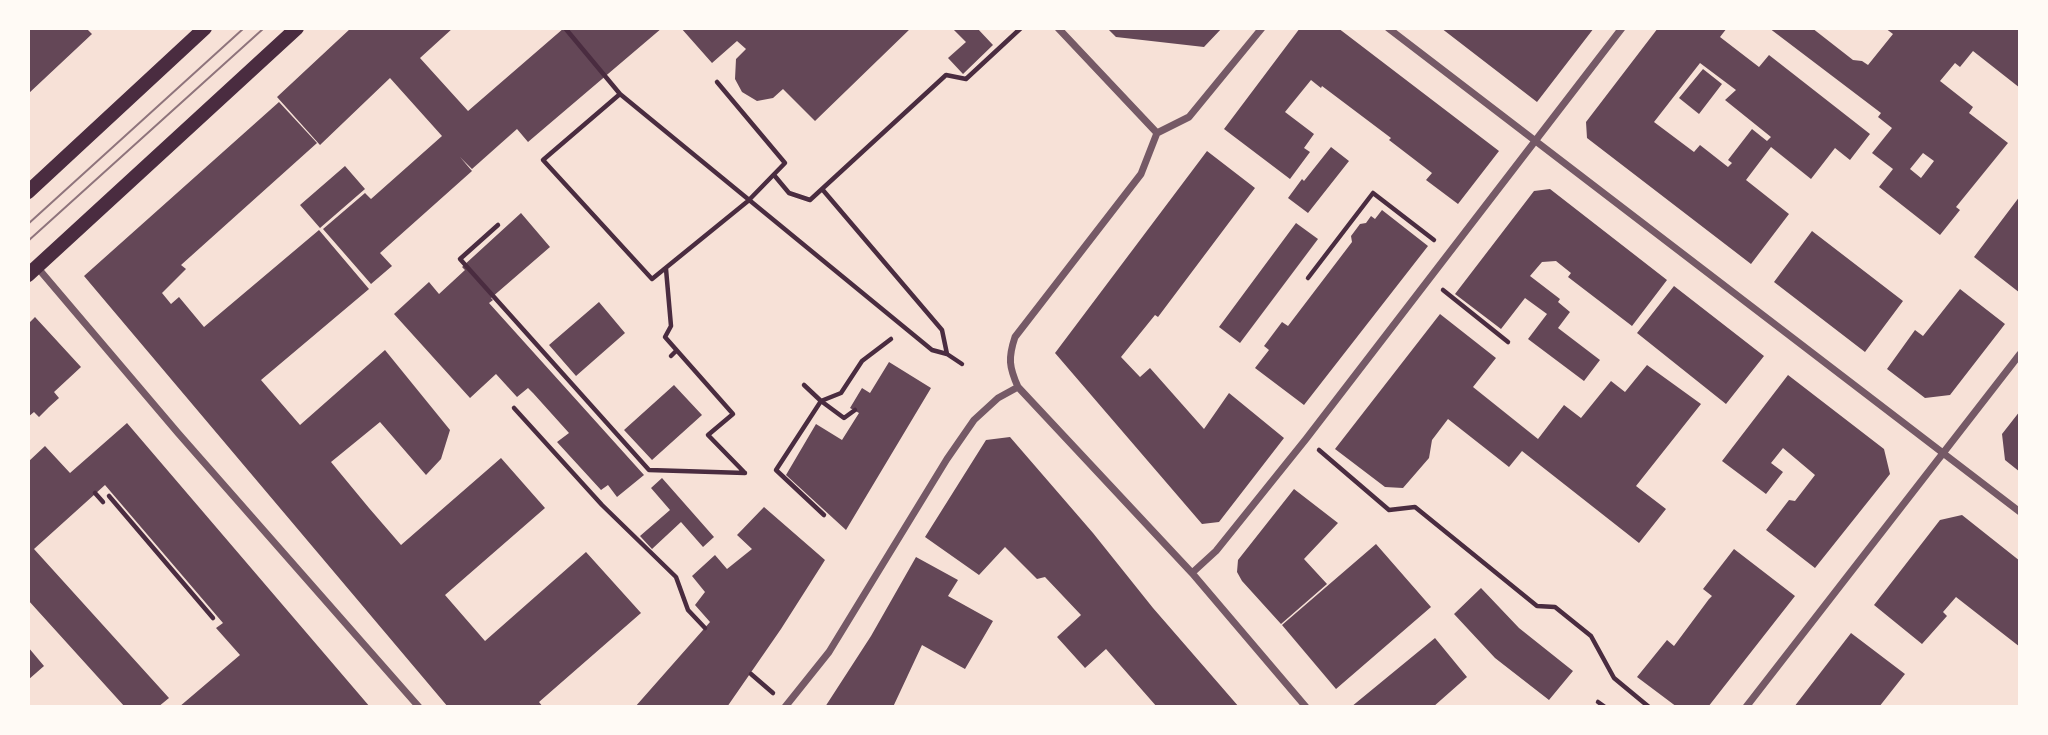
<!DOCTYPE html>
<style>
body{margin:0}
#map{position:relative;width:2048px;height:735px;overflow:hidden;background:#f7e1d7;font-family:Arial,sans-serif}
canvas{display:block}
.frame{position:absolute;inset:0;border:30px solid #fffaf5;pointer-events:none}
</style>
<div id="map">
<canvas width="2048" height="735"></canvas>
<div class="frame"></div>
</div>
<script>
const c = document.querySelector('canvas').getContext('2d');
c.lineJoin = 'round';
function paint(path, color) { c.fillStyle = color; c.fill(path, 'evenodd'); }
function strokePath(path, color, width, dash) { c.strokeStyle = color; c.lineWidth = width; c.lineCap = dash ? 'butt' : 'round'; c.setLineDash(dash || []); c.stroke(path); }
paint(new Path2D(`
 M28,28H86L92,34L28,94Z
 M351,28H453L420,58L468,111L564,28H662L528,142L517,129L472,169L460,157L472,171L380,253L392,266L371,284L323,229L365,193L371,199L442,136L390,78L320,145L277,97Z
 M681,28H911L815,121L783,89L773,98L757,101L742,92L735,79L736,59L746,49L737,41L712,63Z
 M952,28H977L993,45L963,74L948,58L966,42Z
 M1107,28H1222L1204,47L1116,37Z
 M1300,28H1338L1499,151L1458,204L1426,180L1432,173L1389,140L1391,138L1322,86L1321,88L1311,80L1285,112L1314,134L1304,148L1310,152L1290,179L1224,129Z
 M1441,28L1524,30L1594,28L1537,102Z
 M1658,28H1727L1720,37L1759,67L1769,55L1870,134L1850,160L1835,148L1811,179L1771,147L1746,180L1789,214L1751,264L1587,138L1586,122ZM1700,63L1736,90L1725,100L1771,137L1767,141L1752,129L1728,160L1732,163L1728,167L1700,145L1694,152L1654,122Z
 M1769,28H1812L1853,60L1862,61L1868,65L1893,34L1885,28H2020V88L1973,51L1960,67L1955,63L1940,81L1973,107L1969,113L2008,143L1956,207L1960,210L1940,235L1879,187L1893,169L1872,153L1892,128L1878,117L1881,113ZM1923,153L1934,161L1921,178L1910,169Z
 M1703,69L1722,84L1699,114L1679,98Z
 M279,102L317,143L181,265L186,269L162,293L171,304L179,297L204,327L319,230L369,289L261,380L300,425L385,350L450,430L441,459L426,475L380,422L331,462L369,508L401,545L501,458L545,508L445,595L485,641L586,552L641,613L539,702L543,707H448L84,276Z
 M1331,147L1349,161L1308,213L1288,198L1302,179L1304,181Z
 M1207,151L1255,188L1158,317L1155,315L1121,357L1140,377L1150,368L1204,429L1229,393L1284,438L1219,522L1202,524L1055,353Z
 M345,166L365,189L320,228L300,205Z
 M1550,189L1667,280L1632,326L1568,277L1571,273L1556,261L1542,262L1530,276L1560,299L1558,302L1570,312L1558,328L1600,360L1584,381L1528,339L1547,314L1525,298L1501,329L1455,294L1534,191Z
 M2020,196V293L1974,257Z
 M1382,210L1428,246L1304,405L1255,368L1269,350L1264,346L1282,322L1288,326L1352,242L1351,236L1360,224L1366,223L1371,216L1375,219Z
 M521,213L550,247L491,298L493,300L489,303L644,475L617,497L608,485L601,490L557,442L569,433L533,393L528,388L517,397L496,374L470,398L394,314L429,282L439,294L465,270L462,267Z
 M1296,223L1318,239L1240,343L1219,327Z
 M1812,231L1903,301L1865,352L1774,282Z
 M1674,286L1764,356L1726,404L1637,333Z
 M1960,289L2005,324L1950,395L1925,398L1887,369L1915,330L1923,336Z
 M599,302L625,333L576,376L549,345Z
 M1440,314L1496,358L1473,387L1538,439L1564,405L1581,418L1611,381L1625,392L1647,365L1701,404L1636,486L1666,509L1639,543L1522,451L1509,467L1448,419L1432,440L1429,458L1403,488L1385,487L1335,449Z
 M35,317L81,367L54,392L59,398L49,407L39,417L34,412L28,417V324Z
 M889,362L931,388L846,530L786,475L816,424L842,440L859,413L850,408L862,388L870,393Z
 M1788,375L1884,449L1890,474L1815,568L1766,530L1789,500L1795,501L1815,475L1783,448L1771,463L1783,472L1766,494L1722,461Z
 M674,385L702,415L652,460L624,430Z
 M2020,411V472L2005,460L2002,434Z
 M127,423L370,707H179L240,655L216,628L223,623L105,485L34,549L169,698L158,707H125L28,600V462L45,446L70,473Z
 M1010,437L1093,533L1153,608L1239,707H1157L1106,649L1085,668L1057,637L1081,615L1045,577L1037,579L1005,547L979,575L925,537L986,440Z
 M662,478L714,537L703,547L681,522L652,549L640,536L670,510L651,488Z
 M1294,489L1338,523L1304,559L1327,584L1281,624L1242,581L1237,572L1238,560Z
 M764,507L825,560L781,629L727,707H635L710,622L695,605L705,592L692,576L715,555L727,569L752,549L737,535Z
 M1962,515L2020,561V647L1956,597L1943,612L1947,616L1922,644L1874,605L1940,520Z
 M1376,544L1431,607L1336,689L1282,625Z
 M1734,549L1795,596L1708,707H1677L1637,677L1667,640L1674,646L1709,599L1712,596L1703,589Z
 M916,557L958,580L948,596L993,621L965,669L922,645L893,707H825L871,636Z
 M1481,588L1519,628L1573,671L1549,700L1495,658L1454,614Z
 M1851,633L1905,674L1879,707H1794Z
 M1435,638L1467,677L1433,707H1351Z
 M28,647L44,666L28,680Z`), '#644757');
strokePath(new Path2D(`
 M565,28L620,94L932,350L947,354
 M620,94L543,160L652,279L748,201L785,163L717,82
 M774,175L789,193L810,200L946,75L966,79L1021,28
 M822,189L942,330L947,354L962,364
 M498,225L460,259L649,470L745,473
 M666,269L671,326L665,337L733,414L708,435L744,472
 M1308,278L1373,193L1434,240
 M1443,290L1508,342
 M671,356L676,351
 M804,385L821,401L844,418L855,410
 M514,408L602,505L676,577L688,610L705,628
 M1319,450L1389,510L1415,507L1537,606L1555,607L1591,636L1614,678L1649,707
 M95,493L103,502
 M109,496L213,618
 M824,515L776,470L821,401L841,393L862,361L891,339
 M751,674L773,693
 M1598,702L1605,707`), '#4a2c40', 4.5);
strokePath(new Path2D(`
 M1058,28L1157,133
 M1262,28L1189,117L1157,133L1141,174L1015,337C1008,358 1009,367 1018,387L1192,573L1306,707
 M1388,28L2020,512
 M37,267L178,433L419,707
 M1192,573L1216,551L1306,439L1622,28
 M785,707L829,652L947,459L974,420L998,398L1018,387
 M1746,707L2020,354`), '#755966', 7);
strokePath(new Path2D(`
 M28,192L205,28
 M28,275L297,28`), '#4a2c40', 14);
strokePath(new Path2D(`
 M28,224L244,28
 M28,241L264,28`), '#8f747c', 2);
</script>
